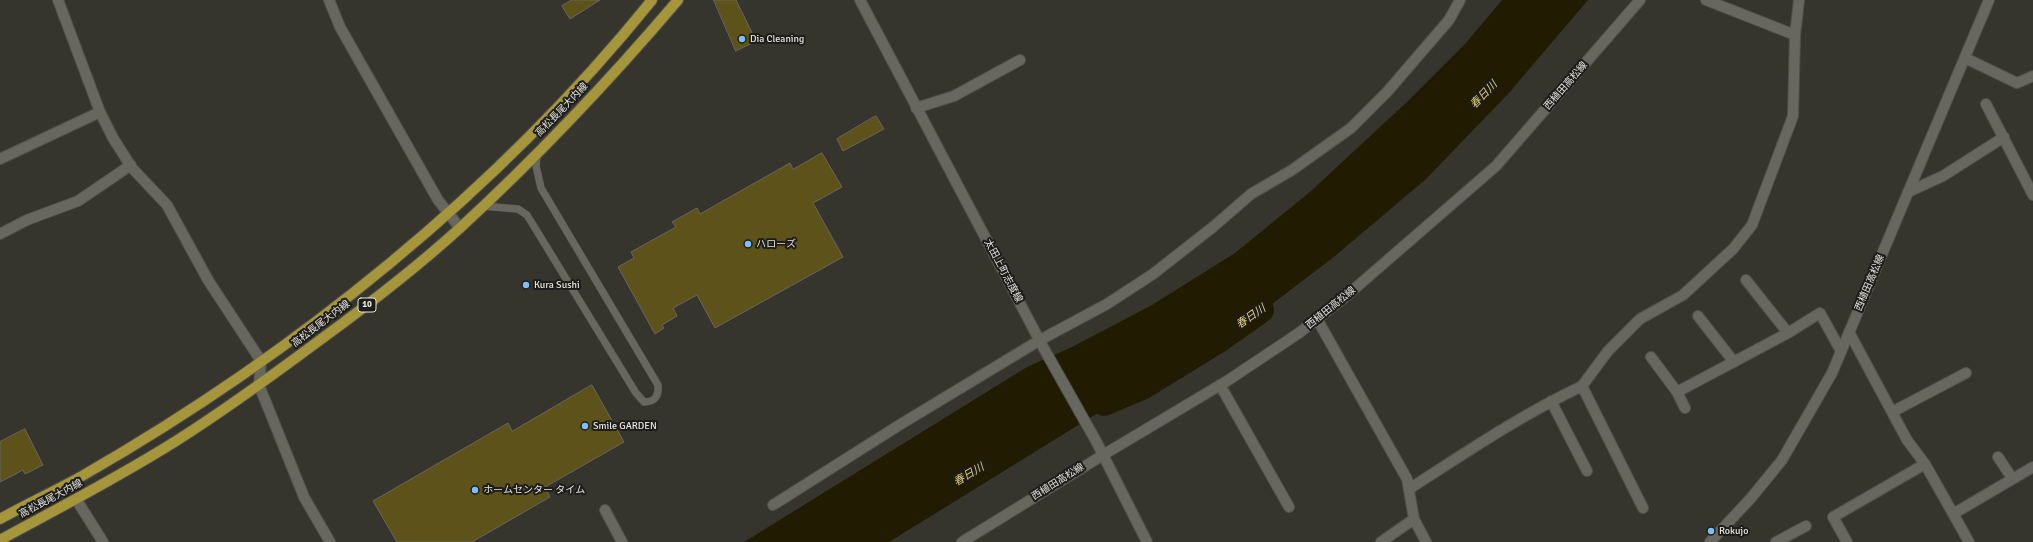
<!DOCTYPE html>
<meta charset="utf-8">
<style>
body{margin:0}
canvas{display:block;background:#36352d}
</style>
<canvas width="2033" height="542"></canvas>
<script>
const c = document.querySelector('canvas').getContext('2d');
c.lineJoin = 'round';
function paint(path, color) { c.fillStyle = color; c.fill(path, 'evenodd'); }
function strokePath(path, color, width, dash) { c.strokeStyle = color; c.lineWidth = width; c.lineCap = dash ? 'butt' : 'round'; c.setLineDash(dash || []); c.stroke(path); }
function label(font, color, halo, rows, align = 'center') {
  c.font = font + ' Signika,"Noto Sans JP",sans-serif'; c.lineWidth = 4; c.setLineDash([]); c.textBaseline = 'middle'; c.strokeStyle = halo; c.fillStyle = color; for (const [text, x, y, turn = 0] of rows) {
    c.save(); c.translate(x, y); c.rotate((+turn || 0) * Math.PI / 180); c.textAlign = isNaN(turn) ? turn : align; if (halo) c.strokeText(text, 0, 0); c.fillText(text, 0, 0); c.restore();
  }
}
paint(new Path2D(`
 M1502,0H1588L1509,93L1426,179L1335,256L1263,311L889,542H744L1027,367L1072,347L1152,305L1235,253L1311,191L1408,101L1465,44Z`), '#211b01');
strokePath(new Path2D(`
 M1104,403L1144,386L1217,341L1261,310`), '#211b01', 26);
const building = new Path2D(`
 M572,0H600L570,19L562,6Z
 M714,0H736L756,41L736,51Z
 M876,116L884,129L843,151L837,139Z
 M822,153L842,187L813,203L843,257L715,328L697,295L673,308L677,316L662,325L664,328L655,334L618,267L634,258L631,252L676,227L672,222L697,208L700,214L790,163L793,169Z
 M592,385L624,442L545,487L550,497L472,542H397L373,501L508,423L512,431Z
 M25,429L43,465L25,474L23,470L0,482V442Z`);
paint(building, '#5e521b');
strokePath(building, '#68665e', 1);
const lane = new Path2D(`
 M482,206L518,209L527,215L636,393L644,402C655,402 659,396 658,385L541,188L536,166L537,153`);
const street = new Path2D(`
 M58,0L100,112L113,138L132,168L167,205L208,280L261,361L259,385L304,497L330,542
 M329,0L340,27L438,200L460,228
 M1706,0L1795,35
 M1965,58L2017,83L2033,76
 M1986,104L2033,195
 M916,108L954,96L1020,60
 M0,159L100,112
 M1908,192L1943,176L2004,137
 M0,234L27,220L78,201L131,165
 M1746,280L1788,333
 M1698,316L1734,362
 M1317,319L1407,479L1414,519L1426,542
 M1849,332L1907,440L1925,464L1969,542
 M1651,357L1677,392L1788,333L1820,313L1841,351
 M1220,385L1289,507
 M1677,392L1685,408
 M1551,401L1587,471
 M1892,412L1966,373
 M1998,457L2012,478
 M1409,489C1465,453 1521,415 1582,386
 M76,499L103,542
 M773,505L901,424L1040,340L1107,304L1153,274L1213,227L1251,194L1292,170L1351,128L1387,92L1449,20L1460,0
 M1643,508L1582,386L1608,351L1640,319L1683,295L1733,249L1752,225L1793,116L1795,35L1799,0
 M605,510L622,542
 M1953,514L2033,467
 M1381,542L1414,519
 M1776,542L1806,526
 M1847,542L1833,517L1925,464`);
const secondary = new Path2D(`
 M860,0L1043,347L1096,441L1147,542
 M962,542L1103,455L1227,381L1299,333L1345,297L1496,166L1640,0
 M1710,542L1751,498L1782,460L1832,373L1989,0`);
const primary = new Path2D(`
 M0,519C27,504 55,491 82,476C295,354 498,191 652,0
 M0,540C59,508 119,477 176,441C225,410 273,375 320,340C368,305 416,268 460,228C537,157 610,80 678,0`);
strokePath(lane, '#52504a', 8);
strokePath(street, '#52504a', 12);
strokePath(secondary, '#52504a', 12);
strokePath(primary, '#52504a', 12);
strokePath(lane, '#68675f', 7);
strokePath(street, '#68675f', 10);
strokePath(secondary, '#68675f', 10);
strokePath(primary, '#a6963b', 10);
for (const [x, y, r, color] of [
 [742,39,4,"#7ebef9"],
 [748,244,4,"#7ebef9"],
 [526,285,4,"#7ebef9"],
 [585,426,4,"#7ebef9"],
 [475,490,4,"#7ebef9"],
 [1711,531,4,"#7ebef9"]
]) { const dot = new Path2D(); dot.arc(x, y, r, 0, 2 * Math.PI); c.fillStyle = color; c.fill(dot); strokePath(dot, '#1d1c19', 1.5); }
for (const [x, y, w] of [
 [367,305,18]
]) { const box = new Path2D(); box.roundRect(x - w / 2, y - 7, w, 14, 3); c.fillStyle = '#1d1c19'; c.fill(box); strokePath(box, '#e5e4df', 1); }
label('bold 9px', '#e5e4df', null, [
 ["10",367,305]
]);
label('10px', '#e5e4df', '#1d1c19', [
 ["Dia Cleaning",750,39],
 ["ハローズ",756,244],
 ["Kura Sushi",534,285],
 ["Smile GARDEN",593,426],
 ["ホームセンター タイム",483,490],
 ["Rokujo",1719,531]
], 'left');
label('10px', '#e5e4df', '#1d1c19', [
 ["西植田高松線",1566,86,-49],
 ["高松長尾大内線",562,110,-46],
 ["太田上町志度線",1003,271,62],
 ["西植田高松線",1870,283,-67],
 ["西植田高松線",1331,308,-39],
 ["高松長尾大内線",321,324,-37],
 ["西植田高松線",1058,482,-32],
 ["高松長尾大内線",51,499,-28]
]);
label('italic 11px', '#dfcd7a', '#1d1c19', [
 ["春日川",1484,95,-46],
 ["春日川",1251,317,-35],
 ["春日川",969,475,-31]
]);
</script>
